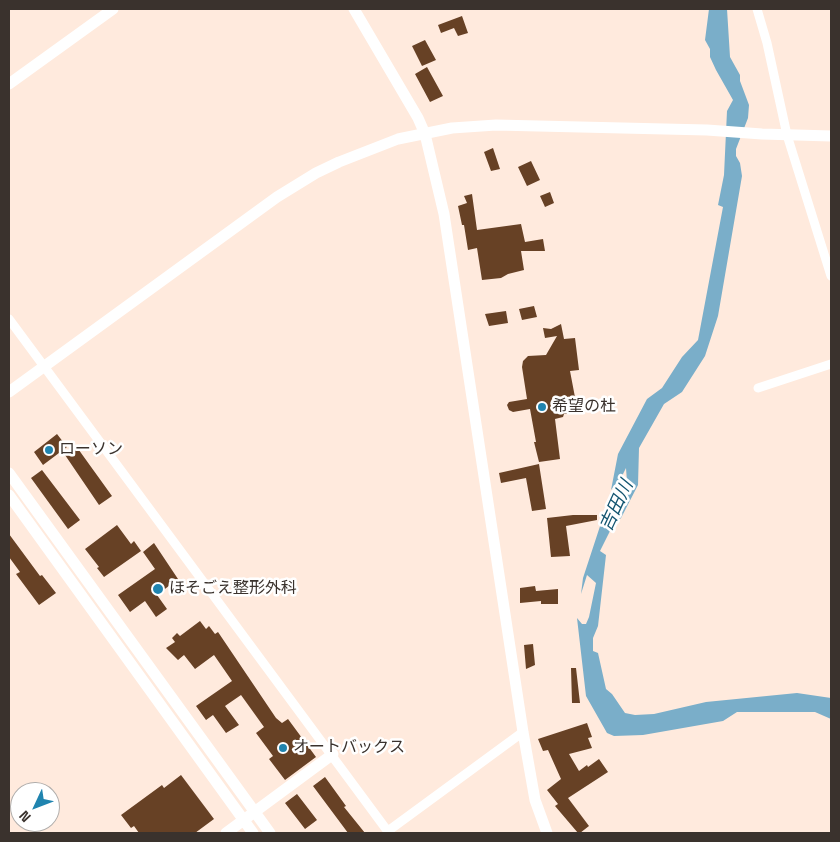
<!DOCTYPE html>
<meta charset="utf-8">
<style>
body{margin:0}
#map{position:relative;width:840px;height:842px;overflow:hidden;background:#ffeadd;font-family:"Space Grotesk",sans-serif}
canvas{display:block}
.frame{position:absolute;inset:0;border:10px solid #3a322d;pointer-events:none}
.north{position:absolute;left:10px;top:782px;width:50px;height:50px;box-sizing:border-box;background:#fff;border:1px solid #b0adab;border-radius:50%;rotate:227deg;font-size:14px;font-weight:700;line-height:20px;text-align:center;color:#3a322d}
.north::after{content:'';display:block;margin:auto;width:18px;height:22px;background:#2084af;clip-path:polygon(50% 0,100% 100%,50% 72%,0 100%)}
</style>
<div id="map">
<canvas width="840" height="842"></canvas>
<div class="frame"></div>
<div class="north">N</div>
</div>
<script>
const c = document.querySelector('canvas').getContext('2d');
c.lineJoin = 'round';
function paint(path, color) { c.fillStyle = color; c.fill(path, 'evenodd'); }
function strokePath(path, color, width, dash) { c.strokeStyle = color; c.lineWidth = width; c.lineCap = dash ? 'butt' : 'round'; c.setLineDash(dash || []); c.stroke(path); }
function label(font, color, halo, rows, align = 'center') {
  c.font = font + ' "Space Grotesk","Noto Sans JP",sans-serif'; c.lineWidth = 5; c.setLineDash([]); c.textBaseline = 'middle'; c.strokeStyle = halo; c.fillStyle = color; for (const [text, x, y, turn = 0] of rows) {
    c.save(); c.translate(x, y); c.rotate((+turn || 0) * Math.PI / 180); c.textAlign = isNaN(turn) ? turn : align; if (halo) c.strokeText(text, 0, 0); c.fillText(text, 0, 0); c.restore();
  }
}
paint(new Path2D(`
 M709,9H727L730,57L740,75V81L749,105L748,118L736,149V156L740,163L742,176L718,316L705,356L682,392L664,404L639,448L638,485L621,518L613,525L600,551L606,555L598,626L593,638V651L598,653L606,689L612,694L625,713L635,715L654,714L706,702L797,693L831,698V719L815,712H737L723,721L643,735L614,736L607,733L586,696L577,618L582,624H586L589,617L596,583L587,575L581,594L583,578L605,511L616,509L627,482L626,468L622,476L611,490L618,454L647,399L662,388L682,357L698,340L723,207L718,205L724,175L727,111L733,100L716,70L710,57V49L705,40Z`), '#7aaec9');
paint(new Path2D(`
 M462,16L468,33L458,36L454,28L441,33L438,25Z
 M425,40L436,60L422,66L412,46Z
 M427,67L443,96L430,102L415,74Z
 M493,148L500,169L491,171L484,152Z
 M531,161L540,180L527,186L518,167Z
 M550,192L554,203L545,207L540,196Z
 M472,194L477,230L521,224L525,242L543,239L545,251H521L524,270L508,274L501,278L482,280L477,248L468,250L464,225H462L458,206L467,203L464,196Z
 M534,306L537,317L522,320L519,309Z
 M506,311L508,323L489,326L485,314Z
 M561,324L564,339L575,338L579,370L570,371L578,413L564,414L563,417L555,419L560,459L539,462L534,442H536L530,409L513,412L509,410L507,405L509,402L527,399L522,367L523,361L528,356L546,355L557,336L545,338L543,328L551,329Z
 M57,434L67,447L43,465L34,452Z
 M76,446L112,496L99,505L65,455Z
 M539,464L546,509L532,511L526,478L501,483L499,473Z
 M42,470L80,520L68,529L31,478Z
 M573,515H597V520L566,526L570,556L551,557L547,518Z
 M117,525L131,544L134,541L141,551L104,577L97,568L99,567L85,549Z
 M9,534L40,576L42,575L56,593L39,605L16,574L20,572L9,557Z
 M154,543L178,579L157,595L167,609L156,617L145,601L130,612L118,595L155,569L143,552Z
 M535,586L536,591L558,589V604H541V601L520,603V588Z
 M200,621L206,629L209,626L215,634L218,632L276,718L282,723L288,719L316,757L285,780L269,759L273,756L256,733L264,727L241,695L225,706L239,725L226,733L213,715L206,720L196,706L232,681L214,655L195,669L184,655L178,660L166,648L175,642L172,638L177,633L180,636Z
 M533,644L535,665L526,669L524,645Z
 M571,668H576L580,703H572Z
 M587,723L592,737L588,738L592,748L569,754L579,771L587,765L588,767L599,759L608,772L568,798L589,826L580,833H578L555,806L558,804L547,790L561,779L548,750L543,751L538,739Z
 M181,775L214,819L195,833H139L134,826L131,828L121,815L162,785L164,788Z
 M325,777L346,806L344,807L365,833H348L313,786Z
 M297,794L317,820L305,829L285,803Z`), '#674125');
strokePath(new Path2D(`
 M757,9L767,43L787,135L831,276
 M9,319L389,833
 M758,388L831,364
 M388,831L523,732`), '#fff', 9);
strokePath(new Path2D(`
 M354,9L418,118L425,134L444,214L523,732L535,800L547,833
 M9,84L113,9
 M9,392L277,197L316,173L339,162L398,139L452,128L496,125L707,130L762,134L831,136
 M9,473L270,833
 M9,495L253,833
 M226,833L333,754`), '#fff', 11);
for (const [x, y, r, color] of [
 [542,407,5,"#2084af"],
 [49,450,5,"#2084af"],
 [158,589,6,"#2084af"],
 [283,748,5,"#2084af"]
]) { const dot = new Path2D(); dot.arc(x, y, r, 0, 2 * Math.PI); c.fillStyle = color; c.fill(dot); strokePath(dot, '#fff', 2); }
label('16px', '#3a322d', '#fff', [
 ["希望の杜",552,407],
 ["ローソン",59,450],
 ["ほそごえ整形外科",169,589],
 ["オートバックス",293,748]
], 'left');
label('italic 18px', '#125470', '#fff', [
 ["吉田川",617,506,-65]
]);
</script>
